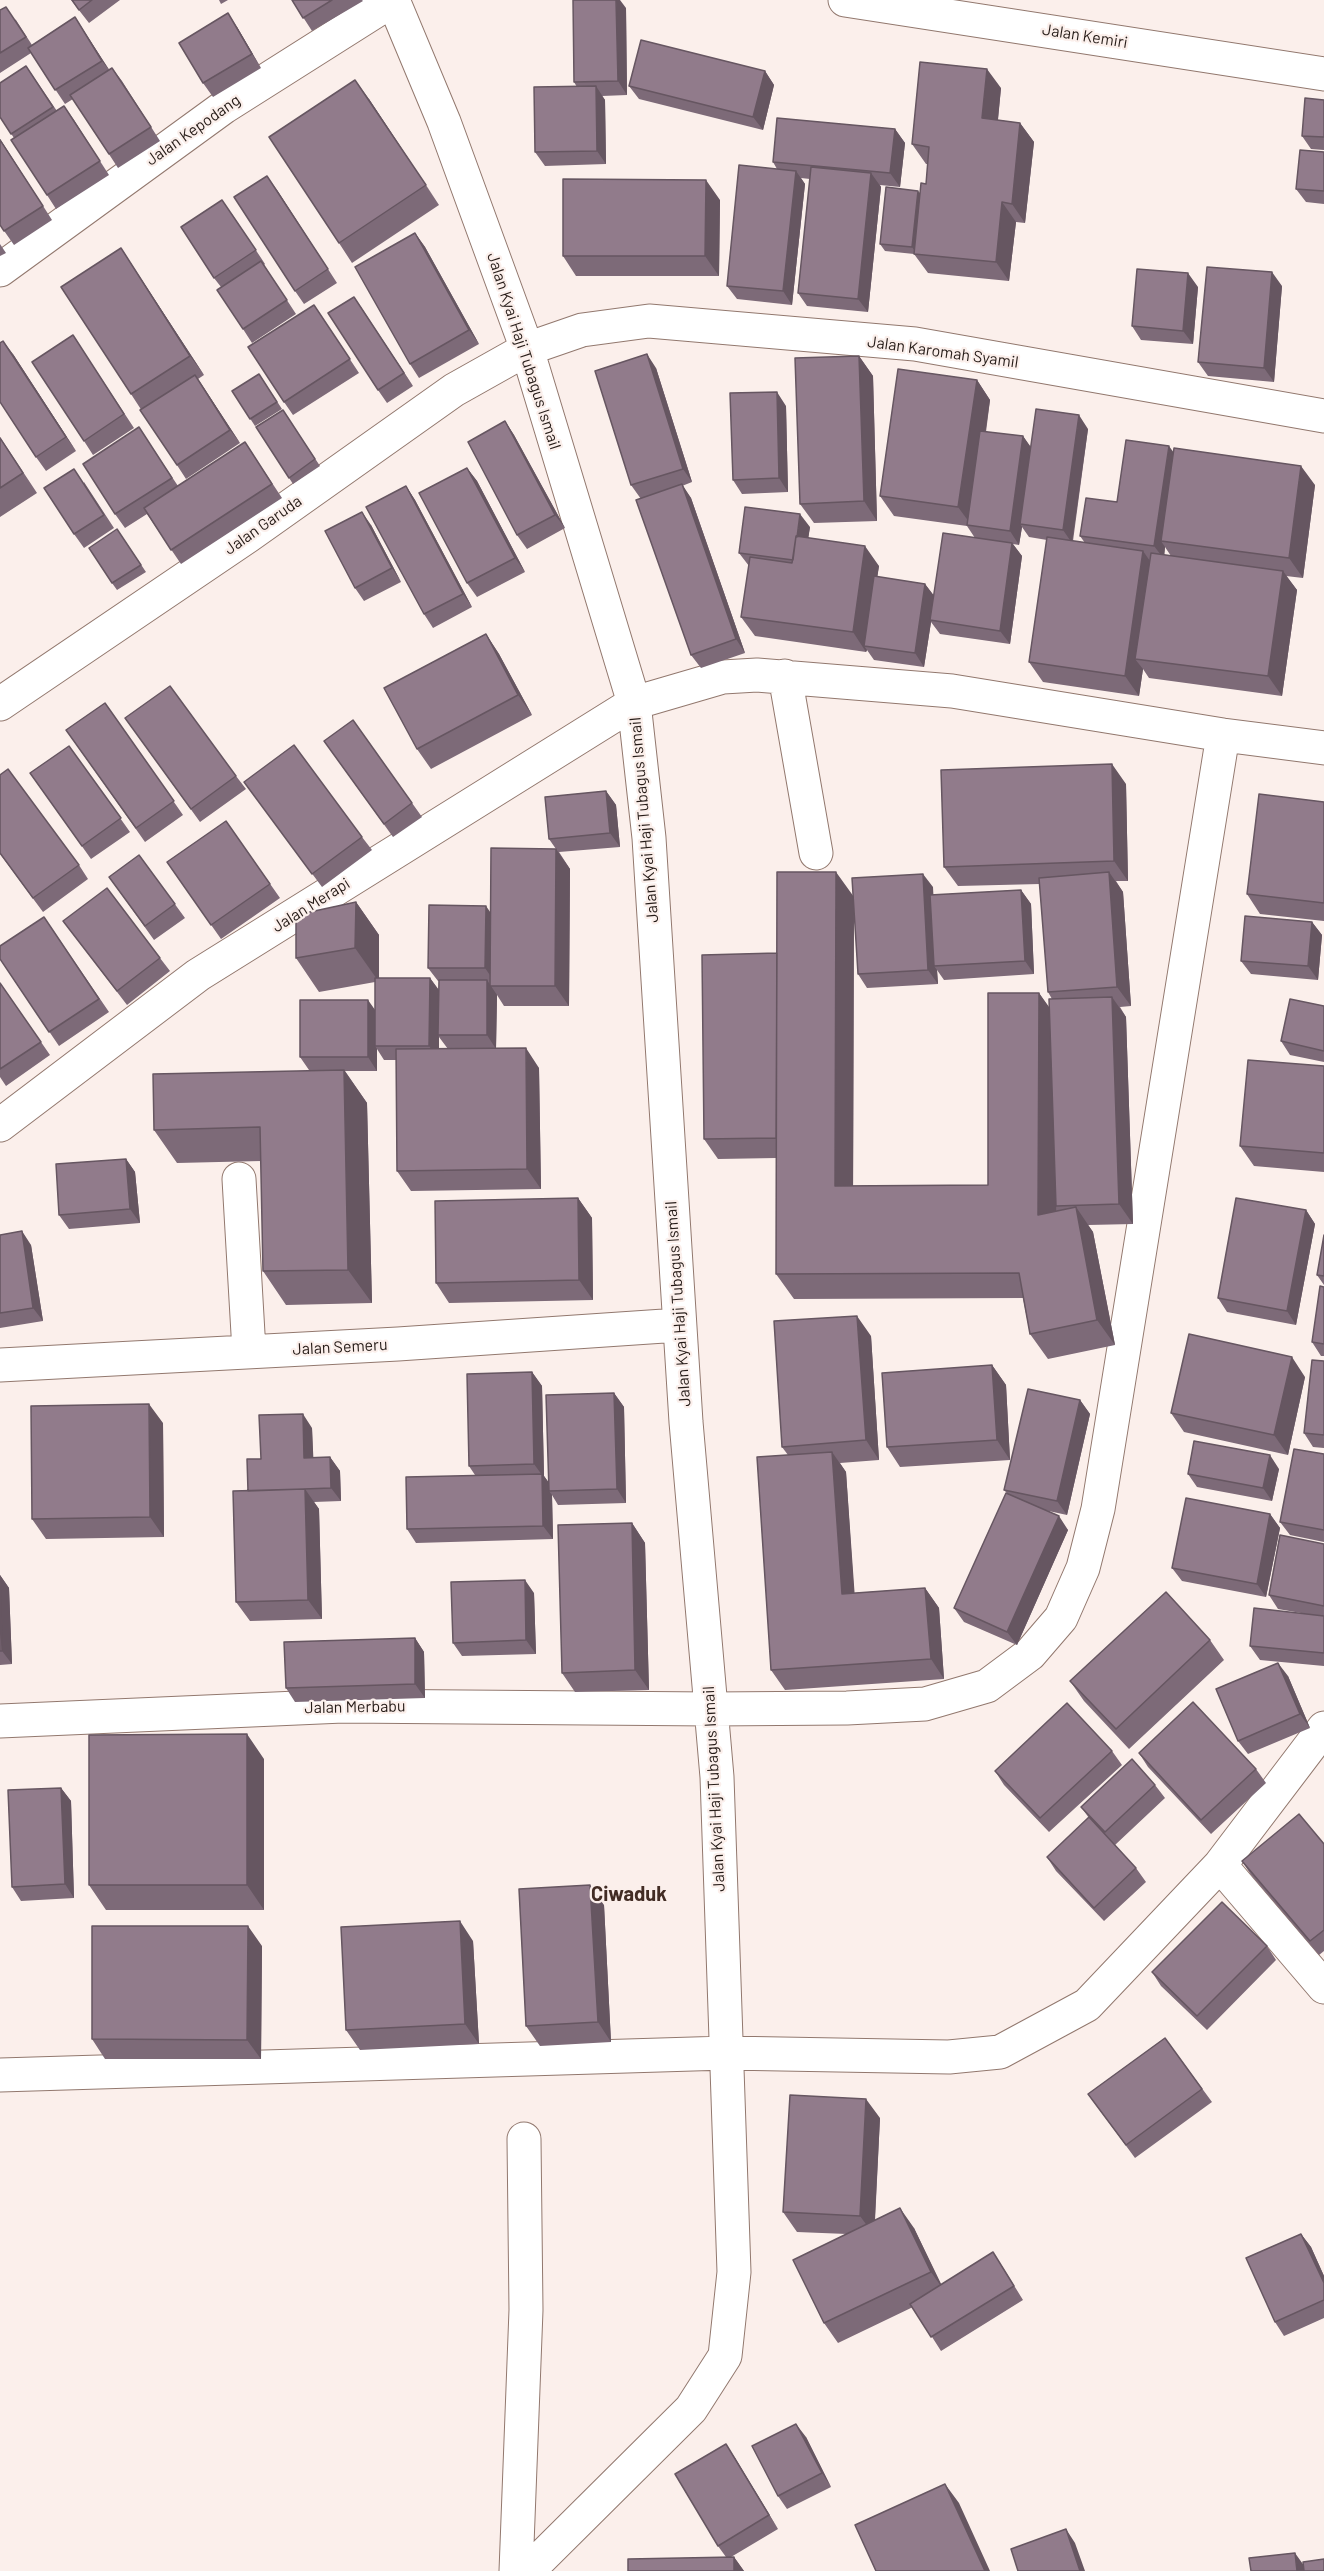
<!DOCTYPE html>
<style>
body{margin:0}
canvas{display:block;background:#fbefeb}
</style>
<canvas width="1324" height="2571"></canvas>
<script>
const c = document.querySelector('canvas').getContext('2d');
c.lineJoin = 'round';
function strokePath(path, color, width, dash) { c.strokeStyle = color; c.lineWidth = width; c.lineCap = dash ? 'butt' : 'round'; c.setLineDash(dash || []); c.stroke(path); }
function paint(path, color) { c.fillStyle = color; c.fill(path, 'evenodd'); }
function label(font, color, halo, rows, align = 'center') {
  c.font = font + ' Barlow,sans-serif'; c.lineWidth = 4.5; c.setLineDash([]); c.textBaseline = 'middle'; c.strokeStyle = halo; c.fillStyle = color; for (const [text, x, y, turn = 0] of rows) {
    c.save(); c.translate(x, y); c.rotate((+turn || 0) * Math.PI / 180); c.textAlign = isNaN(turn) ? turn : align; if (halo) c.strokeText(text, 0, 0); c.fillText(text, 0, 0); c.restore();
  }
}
const minor = new Path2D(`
 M393,0L444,122L527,349L634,703L649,838L686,1422L717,1777L734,2272L725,2356L691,2409L528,2571
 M845,0L1324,74
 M0,270L224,107L393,0
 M785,676L816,853
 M0,704L248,536L454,390L527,349L582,330L649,321L915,344L1324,416
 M0,1125L198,975L634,703L723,677L757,675L952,691L1223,735L1324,748
 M239,1179L249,1351
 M0,1365L398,1344L679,1325
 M0,1721L343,1706L711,1709L847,1708L925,1704L987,1686L1030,1654L1061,1618L1083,1568L1098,1509L1223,735
 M1220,1865L1324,1987
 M0,2075L726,2053L949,2057L1000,2052L1087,2005L1220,1865L1324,1728
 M516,2571L526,2310L524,2139`);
strokePath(minor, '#92786e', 35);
strokePath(minor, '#fff', 33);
paint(new Path2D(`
 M71,0H120L89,23Z
 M219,0H228L221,4Z
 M292,0H362L363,1L312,31Z
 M626,8L627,95L602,96L605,100L606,164L545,166L535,152L577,87L574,82Z
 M0,10L16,20L32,45L75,17L109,70L112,68L122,81L160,141L118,168L73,99L65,104L31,53L0,73Z
 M237,27L261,68L213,97L203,83Z
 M26,66L57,111L64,106L109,175L56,209L47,195L14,138L0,117Z
 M765,71L774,85L763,130L639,99L629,86Z
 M1001,88L998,120L1020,123L1034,142L1025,223L1016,222L1009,281L928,273L914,254L885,251L880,244L926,184L928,164H926L912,144Z
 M369,99L439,205L352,263L339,243Z
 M1324,100V150L1311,149L1302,136Z
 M895,129L905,143L900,187L880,185L881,187L868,312L807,306L798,293L810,179L801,178L805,184L792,305L737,299L727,286L777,169L773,162Z
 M0,139L52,220L14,245L0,225Z
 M1324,152V204L1306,202L1296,189Z
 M277,190L337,283L304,304L295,291Z
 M720,200L719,276H576L563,256Z
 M232,214L265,264L264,265L296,314L252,343L243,329L221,287L214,278Z
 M415,233L425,247L479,344L419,378L410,364Z
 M0,244L6,253L0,256Z
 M121,248L204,375L198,379L240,443L186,479L131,394Z
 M1282,286L1274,382L1208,376L1198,362Z
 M1198,287L1193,344L1141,340L1132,326Z
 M354,297L413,386L387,403L378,390Z
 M314,305L359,373L293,415L284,402Z
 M82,349L134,428L93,455L84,441Z
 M13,354L76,451L46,471L36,457Z
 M859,356L873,376L877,521L814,523L800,504Z
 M656,368L692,482L682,486L691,498L745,653L701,668L691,655L641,499L631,485Z
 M259,374L282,409L255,426L232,391Z
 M977,380L990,400L986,432L1023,436L1030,447L1088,429L1073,541L1085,543L1080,536L1174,453L1315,485L1303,578L1286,576L1297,590L1282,696L1149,678L1143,669L1139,696L1043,682L1029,662L1047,540L1029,537L1022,527L1019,545L1013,544L1022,556L1010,644L940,634L931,622L924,667L874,660L867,650L866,652L755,636L741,617L749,566L739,553L810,527L808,538L879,566L877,577L925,584L934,596L975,538L967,526L894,516L880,496ZM1165,547L1171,556L1164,555Z
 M786,406L788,492L742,494L733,480Z
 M283,410L320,466L293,484L256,427Z
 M505,421L514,435L565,528L527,549L517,535Z
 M0,437L37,493L0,517Z
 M148,441L178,486L245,442L282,498L181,564L147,514L125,528L115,514Z
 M467,468L477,481L525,572L477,597L467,583Z
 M84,482L114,528L84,548L74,534Z
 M406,486L415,500L472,607L433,628L424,614Z
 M371,525L401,582L364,601L355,588Z
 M117,529L146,572L117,590L112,583Z
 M486,634L499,654L532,715L431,769L417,749Z
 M105,703L183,815L145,842L66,730Z
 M125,718L236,776L246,789L200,822Z
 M353,720L422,817L393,837L324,741Z
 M69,746L130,832L91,859L30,773Z
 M0,775L79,865L88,879L43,912L0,854Z
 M244,782L362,837L372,850L322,887Z
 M1126,784L1128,881H1116L1123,892L1131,1006L1120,1007L1126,1017L1133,1224L1088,1225L1093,1232L1115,1345L1048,1359L1030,1334L1023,1298L794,1299L776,1274V1158L718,1159L704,1139L777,953L854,896L933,887V895L1021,890L1031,904L1034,974L944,980L937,970L938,984L867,988L858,974L854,898L853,1186L988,1185L1039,993L1049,1008L1052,999L1048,992L1040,884L958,886L944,867Z
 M606,791L616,805L620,847L559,852L570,869L569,1006H504L497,995L496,1048L539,1068L541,1189L411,1191L397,1171L396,1060H384L377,1049V1071H345L367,1103L372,1303L286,1305L263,1271L261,1161L177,1163L154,1130L309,1070L300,1057L375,1010V982L319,992L296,958L356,902L379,935V978H430L439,990V981H438L428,968L491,913L556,849L549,839ZM439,1037L448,1049H439Z
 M1324,802V921L1260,914L1247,894Z
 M226,821L280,898L221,939L167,862Z
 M139,855L185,918L154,940L109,877Z
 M44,917L109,1012L59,1046L0,959Z
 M63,921L160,958L170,971L127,1005Z
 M1312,922L1322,935L1318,980L1251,974L1241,961Z
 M0,983L50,1055L6,1086L0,1077Z
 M1324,1006V1062L1290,1055L1281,1041Z
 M1324,1066V1172L1254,1166L1240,1146Z
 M126,1159L135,1172L140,1223L69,1229L59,1215Z
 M578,1198L592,1218L593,1300L449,1303L436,1283Z
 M1306,1210L1315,1224L1296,1325L1227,1312L1218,1298Z
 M0,1235L31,1245L43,1321L0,1328Z
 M1324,1235V1285L1317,1275Z
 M1324,1287V1356H1321L1312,1342Z
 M871,1336L879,1460L840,1463L846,1472L854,1593L925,1588L939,1608L944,1679L785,1690L771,1670L788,1455L782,1447Z
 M1324,1361V1448L1313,1447L1304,1433Z
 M992,1365L1006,1385L1010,1460L900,1467L887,1447Z
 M532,1372L542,1386L544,1476L549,1483L614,1393L624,1407L626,1503L558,1505L552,1495L553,1539L416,1543L407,1529L475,1475L469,1466Z
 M1305,1377L1288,1455L1184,1432L1171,1413Z
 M1080,1400L1090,1414L1067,1515L1044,1510L1068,1530L1017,1645L964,1622L954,1608L1007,1493L1004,1490Z
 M163,1423L164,1537L46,1539L32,1519Z
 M312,1428L313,1458L330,1457L340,1471L341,1501L314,1502L319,1509L322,1619L250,1621L236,1602L248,1491Z
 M1324,1454V1542L1290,1535L1280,1522Z
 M1279,1469L1272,1501L1197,1487L1188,1474Z
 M1270,1514L1280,1528L1266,1597L1182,1581L1172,1568Z
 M632,1523L645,1543L649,1690L575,1692L562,1673Z
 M1324,1544V1666L1260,1660L1250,1646L1301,1613L1278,1609L1269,1595Z
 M0,1575L9,1588L12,1664L0,1665Z
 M534,1593L536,1654L462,1656L453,1643Z
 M415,1638L424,1652L425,1698L295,1702L286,1688Z
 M1210,1640L1224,1660L1129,1749L1084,1701L1070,1681Z
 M1288,1676L1310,1728L1248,1754L1238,1741Z
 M1112,1751L1122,1765L1049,1832L1004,1785L995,1771Z
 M1139,1753L1256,1769L1266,1783L1211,1834L1148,1767Z
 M264,1759V1910H106L89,1885Z
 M1155,1785L1165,1798L1115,1845L1136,1868L1146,1882L1104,1921L1056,1871L1047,1857L1089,1818L1081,1807Z
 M61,1788L71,1801L74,1898L21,1901L12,1887Z
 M1324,1844V1951L1319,1955L1251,1875L1242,1861Z
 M604,1905L611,2042L540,2046L526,2026Z
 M473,1941L479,2044L360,2050L346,2030Z
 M262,1946L261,2059H105L92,2039Z
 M1267,1946L1276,1960L1207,2030L1161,1986L1152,1972Z
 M1165,2038L1212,2102L1135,2158L1088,2094Z
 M880,2118L875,2221L914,2228L941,2285L1002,2266L1023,2300L941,2351L913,2307L838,2343L824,2323L847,2234L797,2232L783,2212Z
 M1301,2234L1311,2247L1324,2276V2318L1284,2336L1275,2322Z
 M806,2437L831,2487L787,2509L778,2496Z
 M735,2458L778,2529L731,2557H734L744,2571H628L726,2557L718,2546Z`), '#7d6a78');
paint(new Path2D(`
 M616,0H620L626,8L627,95L618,81Z
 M228,13L237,27L261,68L252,54Z
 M75,17L84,31L112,74L102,61Z
 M987,69L1001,88L996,138L982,118Z
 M765,71L774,85L763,130L753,117Z
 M355,80L369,99L439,205L426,185Z
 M596,86L605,100L606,164L597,151Z
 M64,106L74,120L109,175L100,161Z
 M1020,123L1034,142L1025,223L1012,204Z
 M895,129L905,143L900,187L890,173Z
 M0,139L52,220L0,140Z
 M796,171L805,184L792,305L783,291Z
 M871,173L881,187L868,312L858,299Z
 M267,176L277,190L337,283L328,269Z
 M706,180L720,200L719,276L705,256Z
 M918,191L923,198L917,254L912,247Z
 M1002,202L1016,222L1009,281L996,262Z
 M415,233L425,247L479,344L469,330Z
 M121,248L134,268L204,375L190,356Z
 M1272,272L1282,286L1274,382L1264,368Z
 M1188,273L1198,287L1193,344L1183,331Z
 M354,297L363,310L413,386L404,373Z
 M3,341L13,354L76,451L66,437Z
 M647,354L656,368L692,482L683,469Z
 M859,356L873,376L877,521L864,501Z
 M195,375L204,388L240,443L230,430Z
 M977,380L990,400L972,526L958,507Z
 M777,392L786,406L788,492L779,478Z
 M1079,415L1088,429L1072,543L1063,530Z
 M505,421L514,435L565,528L555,515Z
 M1023,436L1033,450L1020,524L1022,527L1019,545L1010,531Z
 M1169,446L1179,460L1161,541L1165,547L1164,559L1154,546Z
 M1301,466L1315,485L1303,578L1289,558Z
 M467,468L477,481L525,572L515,558Z
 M682,484L691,498L745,653L736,639Z
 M406,486L415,500L472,607L463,594Z
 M362,512L371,525L401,582L392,568Z
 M800,514L810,527L803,574L794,560Z
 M1012,543L1022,556L1010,644L1000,631Z
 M865,546L879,566L867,647L864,646L867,650L866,652L853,632Z
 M1143,551L1157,571L1135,659L1143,669L1139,696L1125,676Z
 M1283,571L1297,590L1282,696L1268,676Z
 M925,584L935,597L924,667L915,653Z
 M486,634L499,654L532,715L518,695Z
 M1112,764L1126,784L1128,881L1114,861Z
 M606,791L616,805L620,847L610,833Z
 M556,849L570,869L569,1006L555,986Z
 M836,872L854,897L853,1211L835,1186Z
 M1109,872L1123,892L1131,1006L1117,987Z
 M923,874L933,887L937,966H934L937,970L938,984L928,970Z
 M1021,890L1031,904L1034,974L1025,961Z
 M356,902L379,935V982L355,948Z
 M486,906L495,919L494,981L485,968Z
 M1312,922L1322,935L1318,980L1308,966Z
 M430,978L440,992L438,1035L439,1037V1060L429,1046Z
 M487,980L497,995L496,1049L487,1035Z
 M1039,993L1057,1018L1056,1240L1038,1215Z
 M1112,997L1126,1017L1133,1224L1119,1204Z
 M368,1000L378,1014L375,1046L377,1049V1071L368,1057Z
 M526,1048L539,1068L541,1189L527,1169Z
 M344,1070L367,1103L372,1303L348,1270Z
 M126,1159L135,1172L140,1223L130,1209Z
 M578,1198L592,1218L593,1300L579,1280Z
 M1076,1207L1093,1232L1115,1345L1097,1320Z
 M1306,1210L1315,1224L1296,1325L1287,1311Z
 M22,1231L31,1245L43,1321L33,1308Z
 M857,1316L871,1336L879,1460L866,1440Z
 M1292,1357L1305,1377L1288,1455L1274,1435Z
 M992,1365L1006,1385L1010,1460L997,1440Z
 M532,1372L542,1386L544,1476L552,1487L549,1491L552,1495L553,1539L543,1526L542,1475L534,1464Z
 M614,1393L624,1407L626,1503L617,1489Z
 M1080,1400L1090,1414L1067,1515L1057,1501Z
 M149,1404L163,1423L164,1537L150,1517Z
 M303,1414L312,1428L314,1472L304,1458Z
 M832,1452L846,1472L856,1613L842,1594Z
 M1270,1455L1279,1469L1272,1501L1263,1488Z
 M330,1457L340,1471L341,1501L331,1488Z
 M305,1489L319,1509L322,1619L308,1600Z
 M1270,1514L1280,1528L1266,1597L1257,1584Z
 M1059,1516L1068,1530L1017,1645L1007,1632Z
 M632,1523L645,1543L649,1690L635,1670Z
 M0,1575L9,1588L12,1664L2,1651Z
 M525,1580L534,1593L536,1654L526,1640Z
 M925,1588L939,1608L944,1679L931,1659Z
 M415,1638L424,1652L425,1698L415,1684Z
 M1278,1663L1288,1676L1310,1728L1300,1714Z
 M247,1734L264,1759V1910L247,1885Z
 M61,1788L71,1801L74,1898L65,1884Z
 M590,1885L604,1905L611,2042L598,2022Z
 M460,1921L473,1941L479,2044L465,2024Z
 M248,1926L262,1946L261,2059L247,2040Z
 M866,2099L880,2118L874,2235L860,2216Z
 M900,2208L914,2228L945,2292L931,2272Z
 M1301,2234L1311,2247L1324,2276V2283Z
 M796,2424L806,2437L831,2487L822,2473Z
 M726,2444L735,2458L778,2529L769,2515Z
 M945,2484L959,2503L990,2571H985Z
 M1066,2529L1075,2543L1085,2571H1080Z
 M1295,2553L1305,2567V2571H1297Z
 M734,2557L744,2571H734Z`), '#665661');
const building = new Path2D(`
 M72,0H92L79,10Z
 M292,0H332L303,18Z
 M573,0H616L618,81L574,82Z
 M6,7L26,37L0,53V10Z
 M228,13L252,54L203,83L179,43Z
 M75,17L102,61L55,90L28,48Z
 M641,40L765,71L753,117L629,86Z
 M920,62L987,69L982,118L1020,123L1012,204L1002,202L996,262L914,254L921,183L926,184L929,147L912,144Z
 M26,66L53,107L11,134L0,117V83Z
 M112,68L151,127L109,154L70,95Z
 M355,80L426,185L339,243L269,137Z
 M596,86L597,151L535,152L534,87Z
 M1305,98L1324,100V137L1302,136Z
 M64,106L100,161L47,195L11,140Z
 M777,118L895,129L890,173L773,162Z
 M0,140L43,206L4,231L0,225Z
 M1300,150L1324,152V191L1296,189Z
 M739,165L796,171L783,291L727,286Z
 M811,167L871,173L858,299L798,293Z
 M267,176L328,269L295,291L234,197Z
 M563,179L706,180L705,256H563Z
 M886,187L918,191L912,247L880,244Z
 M222,200L256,250L214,278L181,227Z
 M415,233L469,330L410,364L355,267Z
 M121,248L190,356L131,394L61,287Z
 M261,261L287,300L243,329L217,290Z
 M1207,267L1272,272L1264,368L1198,362Z
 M1137,269L1188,273L1183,331L1132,326Z
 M354,297L404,373L378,390L328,313Z
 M314,305L350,359L284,402L248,347Z
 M73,335L124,414L84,441L32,362Z
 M3,341L66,437L36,457L0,402V343Z
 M647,354L683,469L631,485L595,371Z
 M859,356L864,501L800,504L795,358Z
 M898,369L977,380L958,507L880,496Z
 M259,374L277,402L250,419L232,391Z
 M195,375L230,430L177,465L140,410Z
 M777,392L779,478L733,480L730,393Z
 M1036,409L1079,415L1063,530L1020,524Z
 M283,410L315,459L289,478L256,427Z
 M505,421L555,515L517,535L468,442Z
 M139,427L172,478L115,514L83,464Z
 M980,431L1023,436L1010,531L967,525Z
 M0,438L23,473L0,488Z
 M1126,440L1169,446L1154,546L1080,536L1086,498L1117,502Z
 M245,442L272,484L171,550L144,508Z
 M1174,448L1301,466L1289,558L1161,541Z
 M467,468L515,558L467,583L419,493Z
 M74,469L104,515L74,534L44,488Z
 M682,484L736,639L691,655L636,500Z
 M406,486L463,594L424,614L366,507Z
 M745,507L800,514L797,537L796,536L793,560L739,553Z
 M362,512L392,568L355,588L325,531Z
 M117,529L141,565L112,583L89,548Z
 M943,533L1012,543L1000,631L930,620Z
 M796,536L865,546L853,632L741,617L750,557L792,563Z
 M1047,537L1143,551L1125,676L1029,662Z
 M1151,553L1283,571L1268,676L1135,659Z
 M874,576L925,584L915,653L864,646Z
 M486,634L518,695L417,749L384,688Z
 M170,686L236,776L191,809L125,718Z
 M105,703L174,801L136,828L66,730Z
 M353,720L412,803L384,824L324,741Z
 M294,745L362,837L312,874L244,782Z
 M69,746L121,818L82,846L30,773Z
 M1112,764L1114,861L944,867L941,770Z
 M8,769L79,865L33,898L0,853V775Z
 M606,791L610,833L549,839L545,797Z
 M1259,794L1324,802V903L1247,894Z
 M226,821L270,884L211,925L167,862Z
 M491,848L556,849L555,986H490Z
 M139,855L175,904L145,926L109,877Z
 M777,872H836L835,1186L988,1185V993H1039L1038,1215L1076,1207L1097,1320L1030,1334L1019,1273L776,1274Z
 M1109,872L1117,987L1048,992L1039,878Z
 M923,874L928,970L858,974L852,878Z
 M107,888L160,958L117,991L63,921Z
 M1021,890L1025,961L934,966L930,895Z
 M356,902L355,948L296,958V915Z
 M429,905L486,906L485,968H428Z
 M1245,916L1312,922L1308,966L1241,961Z
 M44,917L99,999L49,1032L0,959V946Z
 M777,953L776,1138L704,1139L702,955Z
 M375,978H430L429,1046H375Z
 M439,980H487V1035H438Z
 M0,983L41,1042L0,1069Z
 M1112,997L1119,1204L1056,1206L1049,999Z
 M1290,999L1324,1006V1051L1281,1041Z
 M300,1000H368V1057H300Z
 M526,1048L527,1169L397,1171L396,1049Z
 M1248,1060L1324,1066V1153L1240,1146Z
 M344,1070L348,1270L263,1271L260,1127L154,1130L153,1074Z
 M126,1159L130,1209L59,1215L56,1164Z
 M578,1198L579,1280L436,1283L435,1201Z
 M1236,1198L1306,1210L1287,1311L1218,1298Z
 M22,1231L33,1308L0,1313V1235Z
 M1324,1235V1276L1317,1275Z
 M1320,1286L1324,1287V1344L1312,1342Z
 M857,1316L866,1440L782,1447L774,1321Z
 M1189,1334L1292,1357L1274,1435L1171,1413Z
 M1312,1360L1324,1361V1435L1304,1433Z
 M992,1365L997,1440L887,1447L882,1373Z
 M532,1372L534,1464L469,1466L467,1374Z
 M1028,1389L1080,1400L1057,1501L1004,1490Z
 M614,1393L617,1489L549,1491L546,1395Z
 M149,1404L150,1517L32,1519L31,1406Z
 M303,1414L304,1458L330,1457L331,1488L248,1491L247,1459H261L259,1415Z
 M1194,1441L1270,1455L1263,1488L1188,1474Z
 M1294,1449L1324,1454V1530L1280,1522Z
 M832,1452L842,1594L925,1588L931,1659L771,1670L757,1457Z
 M542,1474L543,1526L407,1529L406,1477Z
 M305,1489L308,1600L236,1602L233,1491Z
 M1006,1493L1059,1516L1007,1632L954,1608Z
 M1186,1498L1270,1514L1257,1584L1172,1568Z
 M632,1523L635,1670L562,1673L558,1525Z
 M1280,1535L1324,1544V1606L1269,1595Z
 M525,1580L526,1640L453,1643L451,1582Z
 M0,1581L2,1651H0Z
 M1166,1592L1210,1640L1116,1729L1070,1681Z
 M1254,1608L1324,1616V1653L1250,1646Z
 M415,1638V1684L286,1688L284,1642Z
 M1278,1663L1300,1714L1238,1741L1216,1689Z
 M1193,1702L1256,1769L1201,1820L1139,1753Z
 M1067,1703L1112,1751L1040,1818L995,1771Z
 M247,1734V1885H89V1735Z
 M1132,1759L1155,1785L1105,1832L1081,1807Z
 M61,1788L65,1884L12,1887L8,1790Z
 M1299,1814L1324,1844V1930L1310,1941L1242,1861Z
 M1089,1817L1136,1868L1094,1908L1047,1857Z
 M590,1885L598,2022L526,2026L519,1889Z
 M1222,1902L1267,1946L1197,2016L1152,1972Z
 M460,1921L465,2024L346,2030L341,1927Z
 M92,1926H248L247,2040L92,2039Z
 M1165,2038L1202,2089L1126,2145L1088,2094Z
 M790,2095L866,2099L860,2216L783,2212Z
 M900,2208L931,2272L824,2323L793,2260Z
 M1301,2234L1324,2283V2300L1275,2322L1246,2258Z
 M993,2252L1014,2286L931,2337L910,2304Z
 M796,2424L822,2473L778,2496L752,2446Z
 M726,2444L769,2515L718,2546L675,2474Z
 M945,2484L985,2571H876L855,2525Z
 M1066,2529L1080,2571H1018L1011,2549Z
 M1295,2553L1297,2571H1251L1249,2558Z
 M734,2557V2571H628V2559Z
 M1324,2559V2571H1304L1303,2562Z`);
paint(building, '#917b8b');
strokePath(building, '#665661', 1.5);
label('16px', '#251b17', '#fbefeb', [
 ["Jalan Kemiri",1085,36,9],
 ["Jalan Kepodang",193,130,-35],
 ["Jalan Kyai Haji Tubagus Ismail",524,351,72],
 ["Jalan Karomah Syamil",943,352,8],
 ["Jalan Garuda",263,525,-35],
 ["Jalan Kyai Haji Tubagus Ismail",644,820,-95],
 ["Jalan Merapi",311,905,-32],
 ["Jalan Kyai Haji Tubagus Ismail",678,1304,-94],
 ["Jalan Semeru",340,1347,-3],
 ["Jalan Merbabu",355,1707,-1],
 ["Jalan Kyai Haji Tubagus Ismail",714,1789,-93]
]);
label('bold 20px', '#422c24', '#fbefeb', [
 ["Ciwaduk",629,1894]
]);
</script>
